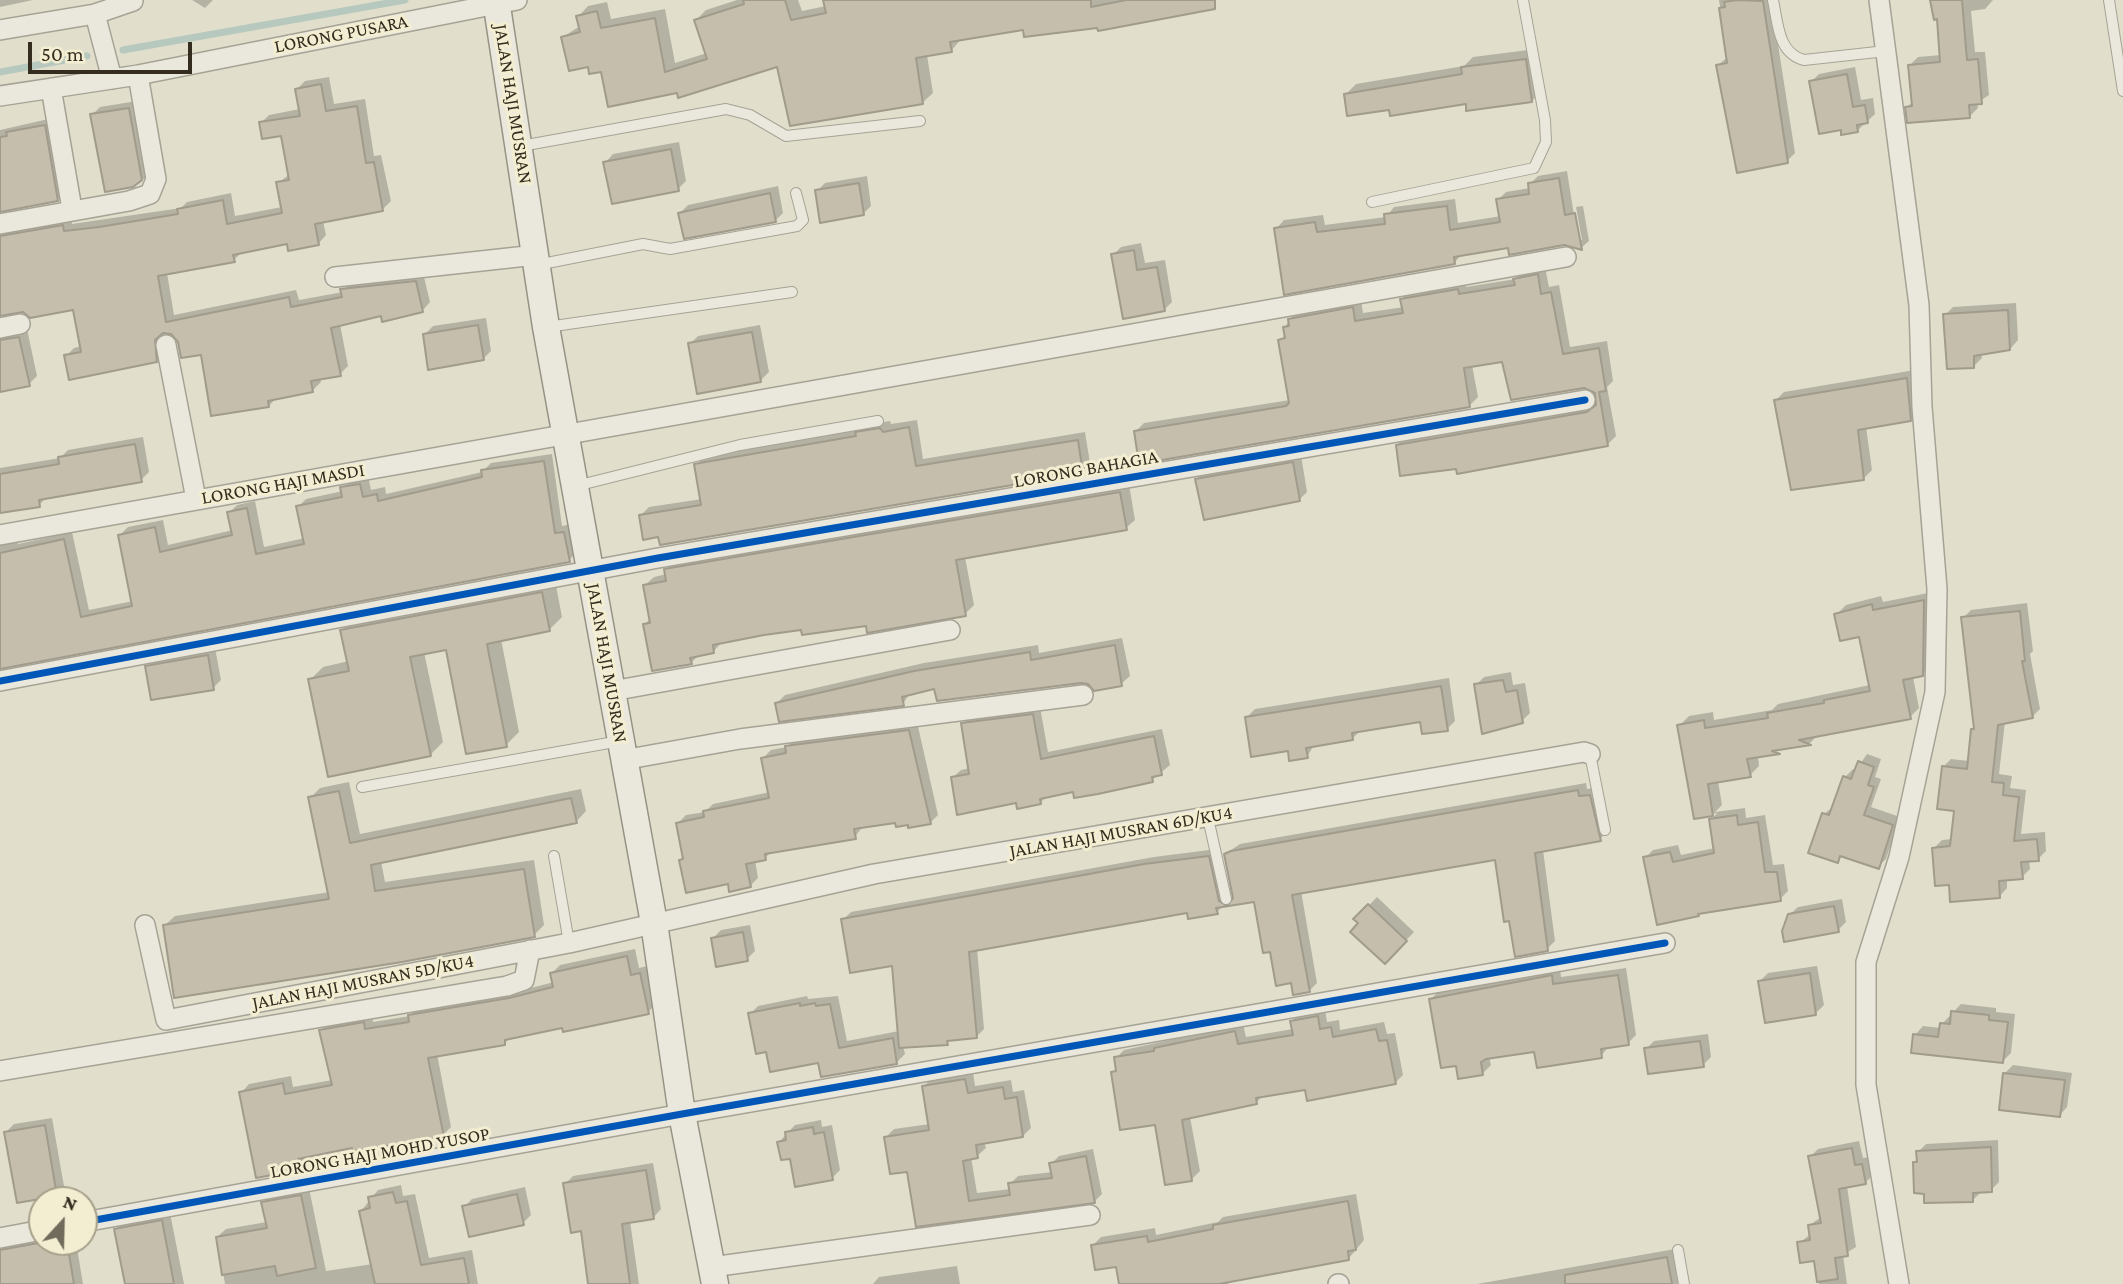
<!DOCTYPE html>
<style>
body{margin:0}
#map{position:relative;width:2123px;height:1284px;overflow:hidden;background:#e1dfcc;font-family:"Crimson Pro",serif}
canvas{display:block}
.north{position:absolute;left:28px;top:1186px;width:70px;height:70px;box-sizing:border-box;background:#f3eed2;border:2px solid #a7a08a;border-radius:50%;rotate:22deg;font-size:19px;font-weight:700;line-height:28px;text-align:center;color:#342c1e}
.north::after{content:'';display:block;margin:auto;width:24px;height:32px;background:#716b5b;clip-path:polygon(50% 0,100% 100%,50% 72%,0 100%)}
.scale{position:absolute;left:28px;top:42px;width:164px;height:32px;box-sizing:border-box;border:4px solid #342c1e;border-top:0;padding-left:9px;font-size:21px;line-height:24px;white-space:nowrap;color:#342c1e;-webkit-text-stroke:5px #f3eed2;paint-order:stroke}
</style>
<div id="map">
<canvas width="2123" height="1284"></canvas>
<div class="north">N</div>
<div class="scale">50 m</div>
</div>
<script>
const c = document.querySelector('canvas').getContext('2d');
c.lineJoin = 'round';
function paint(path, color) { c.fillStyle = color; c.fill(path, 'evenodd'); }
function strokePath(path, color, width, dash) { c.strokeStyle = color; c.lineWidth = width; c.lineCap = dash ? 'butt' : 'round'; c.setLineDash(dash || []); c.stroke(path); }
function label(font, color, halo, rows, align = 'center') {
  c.font = font + ' "Crimson Pro",serif'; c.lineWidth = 6; c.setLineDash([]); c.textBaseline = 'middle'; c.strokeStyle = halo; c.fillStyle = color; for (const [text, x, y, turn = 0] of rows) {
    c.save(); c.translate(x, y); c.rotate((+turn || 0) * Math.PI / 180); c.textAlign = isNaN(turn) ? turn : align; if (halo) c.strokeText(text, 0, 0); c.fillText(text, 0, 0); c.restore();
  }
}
paint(new Path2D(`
 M0,0H33L0,7Z
 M192,0H213L205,8Z
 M737,0H798L802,11L826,6L825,0H1204L1099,26L1025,27L961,39L951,51L927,55L933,93L922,103L778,64L678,91L589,65L563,37L580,26L578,17L588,6L607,2L611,19L665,9L675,63L707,53L696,20L706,10Z
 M1719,0H1771L1795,153L1787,161L1718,65L1728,57Z
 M1932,0H1993L1985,9L1971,11L1975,52H1985L1989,95L1977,103L1978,108L1970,116L1907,107L1914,101L1910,65L1918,57L1941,55L1938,17Z
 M1536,49L1542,90L1532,101L1390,108L1346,94L1356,84L1464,66L1473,57Z
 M1855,67L1861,100L1873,98L1875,114L1858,130L1811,82L1819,74Z
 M329,77L334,104L365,99L374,156L381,155L391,201L383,209L323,221L326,235L318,244L289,242L242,252L234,260L167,273L174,315L296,290L299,300L343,292L350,281L423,273L430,302L422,311L382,314L340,324L348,366L340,374L320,378L321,382L313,390L277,397L269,406L202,353L179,341L171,332L162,331L164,352L156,361L66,356L74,348L82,346L75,308L31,316L18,310L0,314V223L71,218L72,224L181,208L187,202L231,193L235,216L282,207L278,183L290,174L282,134L261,123L269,115L300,109L297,89L305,81Z
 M137,101L148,174L140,183L106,190L92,115L100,107Z
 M53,118L65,191L57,200L0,211V130Z
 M679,142L686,181L678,189L605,163L613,154Z
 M1567,171L1578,240H1582L1576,207L1583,206L1589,241L1581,248L1564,243L1510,246L1462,254L1454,263L1276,229L1284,220L1323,215L1325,225L1386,217L1394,207L1455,199L1458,223L1501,216L1498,200L1506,192L1530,188V184L1538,176Z
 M867,176L871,206L863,214L817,191L825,183Z
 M778,186L783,213L775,221L680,213L688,205Z
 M1141,243L1145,263L1165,260L1172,302L1164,310L1113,255L1121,247Z
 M1545,267L1549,287L1559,285L1570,347L1607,341L1613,381L1607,387L1616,436L1608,444L1457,467L1397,445L1405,437L1597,405L1599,397L1591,387L1503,360L1472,365L1478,397L1469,406L1136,431L1144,423L1290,400L1280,340L1286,334L1285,327L1290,319L1298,311L1361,300L1363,313L1404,307L1402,299L1410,291L1466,282V287L1516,279L1523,271Z
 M2016,303L2018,340L2010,349L1981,353L1982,358L1974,366L1945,315L1953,307Z
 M486,318L491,351L483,359L424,335L433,326Z
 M760,325L769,372L761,380L690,344L698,336Z
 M0,328L27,329L37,376L29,384L0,389Z
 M1915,370L1918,411L1910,420L1866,427L1872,470L1864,478L1776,400L1784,392Z
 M917,420L923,459L1085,432L1090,463L1082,472L660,535L641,515L649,507L702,499L696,465L704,457L861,429L865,425L890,421L891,424Z
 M143,437L149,472L141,480L47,497L39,505L0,512V468L60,458L68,450Z
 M552,454L562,526L572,524L577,552L569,560L0,667V542L17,539L18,544L72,532L89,610L133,601L120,535L128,527L163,520L168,545L233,530L229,513L237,505L255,501L264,547L305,538L298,507L306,499L343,491L350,480L368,476L371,490L385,487L386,494L482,472L491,463Z
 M1301,455L1307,492L1299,500L1197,479L1205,471Z
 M1129,484L1135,520L1126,528L965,557L974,605L965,614L802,628L722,642L713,652L699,655L691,663L645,624L651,618L645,585L654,577L667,574L666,570L675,561Z
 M555,580L562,617L549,630L501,639L519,732L506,745L447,648L424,652L443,742L430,755L310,680L323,667L349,661L342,630L355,617Z
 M1933,592L1932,665L1922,675L1913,677L1919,708L1910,717L1819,734L1810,743L1758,756L1759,766L1750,775L1718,781L1722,805L1715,812L1745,808L1746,818L1765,815L1773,865L1784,864L1788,891L1780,899L1701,911L1698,915L1645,858L1653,850L1678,845L1681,855L1715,848L1711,820L1717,813L1695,817L1679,726L1689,716L1713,712L1714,720L1772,710L1778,704L1870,685L1861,635L1836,615L1846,605L1881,596L1883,602Z
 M2027,603L2033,651L2030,654L2040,709L2032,717L2005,722L1999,774L2012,776L2010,788L2026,790L2021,834L2045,832L2046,851L2038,859L2029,860L2030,869L2022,877L2007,879V888L1999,897L1950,883L1934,848L1942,840L1953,839L1956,809L1943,767L1951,759L1969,761L1972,730L1976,727L1963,618L1971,610Z
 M1122,638L1130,676L1121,684L936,687L910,693L903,704L777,703L785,695L924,663L1038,645L1039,653Z
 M215,648L221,680L213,688L147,667L155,659Z
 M1511,672L1513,685L1525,683L1530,713L1522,721L1476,685L1484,677Z
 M1449,678L1455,721L1447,729L1422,720L1361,730L1352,739L1314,745L1307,757L1247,717L1255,709Z
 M1040,707L1048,752L1162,729L1170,765L1152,780L1074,790L1047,796L1040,803L1018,801L952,778L961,770L970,768L963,724L971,716Z
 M917,722L938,815L930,823L896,821L863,826L855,837L772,851L765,858L755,860L758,878L750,886L729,882L681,860L685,856L678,823L686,815L705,812L713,804L770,792L763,758L771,750L787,747L795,738Z
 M1867,754L1881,759L1875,777L1881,779L1871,807L1900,817L1886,859L1878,867L1843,855L1837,861L1824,814L1834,806L1845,777L1853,769L1856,770Z
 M349,782L360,834L581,789L586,811L576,822L381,861L385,882L534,860L544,925L534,935L164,926L175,916L330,892L310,798L320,788Z
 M1586,783L1587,789L1598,787L1608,831L1600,839L1543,850L1555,941L1547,949L1496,858L1301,891L1317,983L1309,991L1293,981L1271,950L1255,900L1224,905L1217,912L1189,911L977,948L984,1029L976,1037L951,1039L947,1043L903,1046L905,1054L897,1062L820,1061L767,1050L750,1014L758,1006L807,996L808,999L838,996L847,1041L899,1031L894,964L843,920L851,912L1154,857L1217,849L1226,893L1235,899L1225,854L1240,844Z
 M1377,897L1414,932L1385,962L1356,919Z
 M1842,899L1846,922L1838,930L1789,915L1798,907Z
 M750,925L755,951L747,959L713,938L721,930Z
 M635,949L639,968L648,966L656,1004L648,1012L563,1026L510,1037L505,1043L437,1054L451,1127L443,1135L307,1155L308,1161L300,1169L241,1093L249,1084L291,1076L293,1087L332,1080L321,1031L329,1023L372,1015L373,1022L410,1016L418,1008L519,991L554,982L552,973L560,965Z
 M1817,966L1824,1005L1816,1013L1760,981L1768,973Z
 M1560,968L1561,977L1626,968L1636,1035L1628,1043L1609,1046L1601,1056L1535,1050L1489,1057L1491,1065L1482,1074L1457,1064L1431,999L1439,991Z
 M1961,1004L1996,1008V1012L2015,1014L2011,1053L2003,1061L1915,1035L1923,1026L1941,1028L1942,1024Z
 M1325,1009L1327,1022L1339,1020L1340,1030L1384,1022L1387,1034L1395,1033L1403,1075L1395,1083L1307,1088L1263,1095L1257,1102L1190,1117L1200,1171L1192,1179L1156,1123L1113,1073L1118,1068L1116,1058L1124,1050L1243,1024L1246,1037L1293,1029L1292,1021L1300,1013Z
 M1708,1034L1711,1057L1703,1065L1646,1049L1654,1041Z
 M2013,1065L2072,1073L2067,1107L2059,1116L2005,1073Z
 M973,1072L975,1086L1011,1080L1013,1092L1024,1090L1031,1128L1023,1136L984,1142L986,1148L977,1156L971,1157L977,1193L1011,1189L1010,1184L1018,1176L1053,1172L1051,1164L1059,1156L1093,1149L1102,1194L1094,1202L917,1225L908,1170L886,1137L894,1129L930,1124L924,1086L932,1078Z
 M52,1118L64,1186L56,1194L6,1132L14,1124Z
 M821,1120L822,1127L832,1125L840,1170L832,1178L791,1157L779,1142L795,1125Z
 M1998,1140L1999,1182L1991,1190L1981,1192L1973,1200L1925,1192L1915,1163L1918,1152L1926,1144Z
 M1859,1141L1863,1158L1870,1157L1873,1175L1865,1183L1847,1186L1856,1247L1843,1255L1847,1284H1819L1815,1259L1799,1243L1811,1234L1810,1225L1821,1217L1810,1157L1818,1149Z
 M653,1163L661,1209L653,1218L630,1221L639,1284H590L583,1229L565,1184L573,1176Z
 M401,1185L403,1196L415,1194L429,1258L472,1250L478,1284H225L217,1237L226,1229L267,1222L263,1203L271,1195L309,1188L326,1271L373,1264L361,1211L378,1190Z
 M525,1187L531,1215L523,1223L464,1207L472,1199Z
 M1356,1194L1364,1240L1349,1258L1227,1281L1228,1284H1121L1118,1265L1093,1245L1101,1237L1155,1228L1156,1235L1218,1222L1223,1217Z
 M170,1213L184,1284H127L116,1230L124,1221Z
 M42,1236V1242H76L83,1284H0V1243Z
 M1675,1249L1682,1284H1477Z
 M957,1266L960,1284H873L879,1277Z`), '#0003');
strokePath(new Path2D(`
 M123,50L405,0
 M0,72L87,56`), '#b7c8bf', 7);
const building = new Path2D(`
 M743,0H785L791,20L826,13L823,0H1091V7L1126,0H1215V9L1098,31L1097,28L1024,37L1023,30L950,42L952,52L916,58L923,104L790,126L777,67L678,98L677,93L608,107L601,72L589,74L588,67L569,71L561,37L580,32L576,16L597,11L601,28L655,18L665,72L707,59L694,20L744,4Z
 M1737,0L1763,1L1788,163L1737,173L1716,65L1727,63L1719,8L1725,7L1724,2Z
 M1930,0H1962L1967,60L1978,59L1982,104L1969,105L1970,118L1907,123L1905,107L1912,106L1908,65L1940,62L1937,19L1934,20Z
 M1526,59L1532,102L1466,111V104L1390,116L1389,110L1347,116L1344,94L1462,74L1461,67Z
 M1847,74L1853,107L1865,105L1868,123L1857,125L1858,132L1841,135V130L1819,134L1809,81Z
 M321,84L326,111L357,106L366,163L374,162L383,211L315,224L319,245L288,251L287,244L233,255L235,262L158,276L166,322L289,297L291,307L342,297L340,289L416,281L423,312L382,322L381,316L331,328L341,376L311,381L313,392L268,401L269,407L211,416L201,355L181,358L178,342L171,334L163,333L155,340L157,362L69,380L64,355L81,352L73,310L30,318L23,312L0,316V236L63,225L64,231L99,227L178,214L177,209L223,200L227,224L282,213L276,182L289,180L281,136L262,139L259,122L300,116L295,89Z
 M129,108L142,180L133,187L105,192L90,114Z
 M45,125L58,201L0,212V137L7,136L6,132Z
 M671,149L679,191L612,204L603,162Z
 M1559,178L1565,215L1575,213L1582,250L1564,245L1509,255L1508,248L1454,257L1455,264L1284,295L1274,228L1315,222L1317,232L1385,224L1384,214L1447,206L1450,230L1500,222L1496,199L1529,194L1528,183Z
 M859,183L864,215L820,223L815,190Z
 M770,193L776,222L684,239L678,213Z
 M1134,250L1137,270L1157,267L1165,311L1123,319L1111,254Z
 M1538,274L1541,294L1551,292L1563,354L1599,348L1606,391L1599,392L1608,446L1457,474L1456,469L1400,476L1396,445L1587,412L1596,405L1595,393L1584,388L1511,400L1502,362L1464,368L1470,407L1139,464L1134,431L1286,406L1289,403L1278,340L1285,338L1283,327L1289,326L1288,319L1353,307L1355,321L1403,313L1400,299L1458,289L1459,294L1515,285L1513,279Z
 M2008,310L2010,350L1974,356V368L1947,369L1943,314Z
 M478,325L484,360L428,370L423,334Z
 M752,332L761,382L697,394L688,343Z
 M19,337L30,386L0,392V340Z
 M1907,378L1911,421L1858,430L1864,480L1791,490L1774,400Z
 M909,427L916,466L1078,440L1083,473L660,545L658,537L643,540L639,515L701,505L694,464L856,436L855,432L880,428L883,432Z
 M135,444L142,482L39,500L40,507L0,513V474L59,464L58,457Z
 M544,461L555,533L564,532L570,562L0,669V553L64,539L81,617L132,606L118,535L155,527L160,552L232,535L227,512L247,508L256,554L304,544L296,506L342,497L340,487L360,484L363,497L377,494L378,501L482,477L481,470Z
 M1293,462L1300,501L1204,520L1195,479Z
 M1120,492L1127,530L956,560L966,616L867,633L866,626L802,635L801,630L764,635L713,645L714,653L690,658L692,664L652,671L643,624L650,623L643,585L666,581L664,569Z
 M542,592L550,631L487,644L507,747L466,754L446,650L410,657L431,756L328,777L308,679L349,671L340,630Z
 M1924,600L1923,676L1903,680L1911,719L1799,740L1811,745L1772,751L1780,754L1747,759L1751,777L1708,784L1713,816L1694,819L1677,725L1704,720L1705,728L1768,718L1767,713L1824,703V700L1870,691L1859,637L1840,641L1834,614L1872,604L1873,610Z
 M2020,611L2025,661H2022L2033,718L1998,725L1992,782L2004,783L2003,795L2019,797L2014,841L2037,839L2039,861L2021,862L2023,879L1999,881L2000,898L1950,902L1949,885L1935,886L1932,848L1950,846L1954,811L1937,809L1942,766L1967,769L1971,729H1974L1961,617Z
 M1115,645L1122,686L1094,691L1088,684L1081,683L937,701L934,689L902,697L904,706L779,722L775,703L914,671L1030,652L1031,660Z
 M208,655L214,690L151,700L145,666Z
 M1503,680L1506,692L1517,690L1523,723L1482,734L1474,684Z
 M1441,686L1448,731L1422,734L1420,722L1352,733L1353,740L1306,748L1308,758L1289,761L1288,751L1251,757L1245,717Z
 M1033,714L1041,759L1154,736L1162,775L1152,777L1153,782L1098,794L1074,798L1073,792L1040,799L1041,804L1017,809L1016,803L957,815L951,777L969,774L961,723Z
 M909,730L931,824L908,828V825L896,827L895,823L854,829L856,839L765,854L766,860L746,864L751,887L729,892L728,884L686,893L679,860L683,859L676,823L704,817L703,811L769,798L761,758L786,753L785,746Z
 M1858,761L1874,767L1868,785L1874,787L1864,815L1893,825L1879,869L1840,856L1838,863L1808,853L1822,813L1829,815L1843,776L1851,779Z
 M1578,790L1579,796L1590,795L1601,841L1535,853L1548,951L1515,957L1509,921L1504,922L1495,860L1292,895L1310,992L1293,995L1291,983L1276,986L1270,952L1263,953L1254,902L1216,908L1218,914L1188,919L1187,913L969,952L977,1038L947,1041L948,1045L899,1048L892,966L850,973L841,919L1144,864L1209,856L1219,901L1227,906L1233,898L1224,854L1231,851Z
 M339,791L350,843L571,798L577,823L371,865L375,891L524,869L535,937L402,962L174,998L163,925L329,899L308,797Z
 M1737,815L1738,825L1758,822L1765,872H1777L1781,901L1698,914L1699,916L1657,925L1643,857L1670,852L1673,862L1714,853L1709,819Z
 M1368,904L1407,941L1385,964L1350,932L1358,923L1353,919Z
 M1834,906L1839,932L1784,942L1782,931L1788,914Z
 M743,932L748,961L716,967L711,938Z
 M627,956L631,975L640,973L649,1014L563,1032L562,1028L505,1040V1045L428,1058L444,1137L353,1151L352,1148L298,1159L300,1170L256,1178L239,1092L283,1083L285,1094L332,1085L319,1030L364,1022L365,1029L409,1022L408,1015L509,998L553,987L550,973Z
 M1810,973L1816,1015L1765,1023L1758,981Z
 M1552,975L1553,984L1618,975L1629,1045L1601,1049L1602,1058L1537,1068L1534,1052L1486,1059L1481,1062L1483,1075L1458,1079L1456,1066L1441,1068L1429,999Z
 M800,1003V1006L815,1003L816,1006L830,1004L839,1048L893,1038L897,1064L821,1077L818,1063L770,1072L766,1052L756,1054L748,1013Z
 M1951,1011L1989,1015V1020L2008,1022L2003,1063L1911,1053L1913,1034L1938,1037L1940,1023L1950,1024Z
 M1318,1016L1320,1029L1331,1027L1333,1037L1376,1029L1379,1041L1387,1040L1396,1084L1307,1101L1305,1090L1256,1098L1257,1104L1182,1120L1192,1181L1165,1185L1155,1125L1120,1130L1111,1072L1116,1071L1114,1057L1154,1051V1048L1235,1031L1238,1044L1293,1035L1290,1021Z
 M1700,1041L1704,1067L1648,1074L1644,1048Z
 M2003,1073L2065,1080L2060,1117L1999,1110Z
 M965,1079L968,1093L1003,1087L1005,1099L1017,1097L1023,1137L976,1145L978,1158L963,1161L969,1201L1010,1195L1008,1183L1052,1178L1049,1163L1086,1156L1095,1203L916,1227L907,1172L890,1174L884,1137L929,1130L922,1086Z
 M45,1125L57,1196L17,1203L4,1132Z
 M813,1127L814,1134L824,1132L833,1180L795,1187L790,1159L781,1160L777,1142L786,1140L785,1132Z
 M1991,1147L1992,1192L1973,1193V1202L1924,1203V1194L1914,1193L1913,1162H1917L1916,1151Z
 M1852,1148L1855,1165L1862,1164L1866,1184L1839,1189L1848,1256L1835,1258L1838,1279L1817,1282L1814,1261L1800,1263L1797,1242L1810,1240L1808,1225L1821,1223L1808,1156Z
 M646,1170L654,1219L622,1224L630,1284H588L581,1231L571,1233L563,1183Z
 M393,1192L396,1203L407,1201L421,1265L464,1258L469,1284H375L359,1211L370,1208L368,1197Z
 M517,1194L524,1225L469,1237L462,1206Z
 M301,1195L316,1268L277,1276L275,1266L222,1275L216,1237L267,1228L261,1202Z
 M1348,1201L1356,1250L1348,1251L1349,1260L1219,1284H1119L1116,1267L1095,1270L1091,1245L1147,1236L1148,1242L1213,1229V1225Z
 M162,1220L174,1284H125L114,1229Z
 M44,1242H67L74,1284H0V1250Z
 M1667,1257L1672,1284H1565V1275Z`);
paint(building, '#c5bead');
strokePath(building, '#a19b8c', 2);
const lane = new Path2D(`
 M1773,0C1778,24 1778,53 1804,60L1886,51
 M2109,0L2123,91
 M521,146L726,109L750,115L786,136L920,121
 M1372,202L1534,168L1546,142L1545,120L1523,0
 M537,265L643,244L670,249L797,226L803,220L796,193
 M547,327L792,292
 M576,486L740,445L878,421
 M1590,754L1605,830
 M362,787L620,741
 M1208,818L1226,899
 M554,856L569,943
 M1678,1250L1684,1284`);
const street = new Path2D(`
 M1879,0L1919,305L1922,407L1937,589L1935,692L1899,857L1866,962V1085L1899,1284
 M95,14L133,1
 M0,30L95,14L112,79
 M51,88L72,209
 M0,96L138,75L517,0
 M0,224L129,201L150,194L156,179L138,75
 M335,277L536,255
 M0,328L20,324
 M166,345L196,499
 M0,535L1566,257
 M0,681L658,558L1585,400
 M612,691L950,630
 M623,760L740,739L1083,695
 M145,925L166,1020L569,943L874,874L1584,752L1590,754
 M0,1071L507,986L524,980L530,950
 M84,1222L682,1114L1665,943
 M0,1238L42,1230
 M712,1267L1090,1215
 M1338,1284H1339`);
const secondary = new Path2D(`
 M496,0L546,327L654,923L682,1114L715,1284`);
strokePath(lane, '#a6a395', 12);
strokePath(street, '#a6a395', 22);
strokePath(secondary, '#969385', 29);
strokePath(lane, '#eae8dd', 10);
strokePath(street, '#eae8dd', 19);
strokePath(secondary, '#eae8dd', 26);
strokePath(new Path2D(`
 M0,681L658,558L1585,400
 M84,1222L682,1114L1665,943`), '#0057b8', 7);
label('19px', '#342c1e', '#f3eed2', [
 ["LORONG PUSARA",341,34,-11],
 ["JALAN HAJI MUSRAN",513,104,81],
 ["LORONG BAHAGIA",1086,469,-10],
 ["LORONG HAJI MASDI",283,484,-10],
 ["JALAN HAJI MUSRAN",607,663,80],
 ["JALAN HAJI MUSRAN 6D/KU4",1121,832,-10],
 ["JALAN HAJI MUSRAN 5D/KU4",363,982,-11],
 ["LORONG HAJI MOHD YUSOP",380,1153,-10]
]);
</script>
